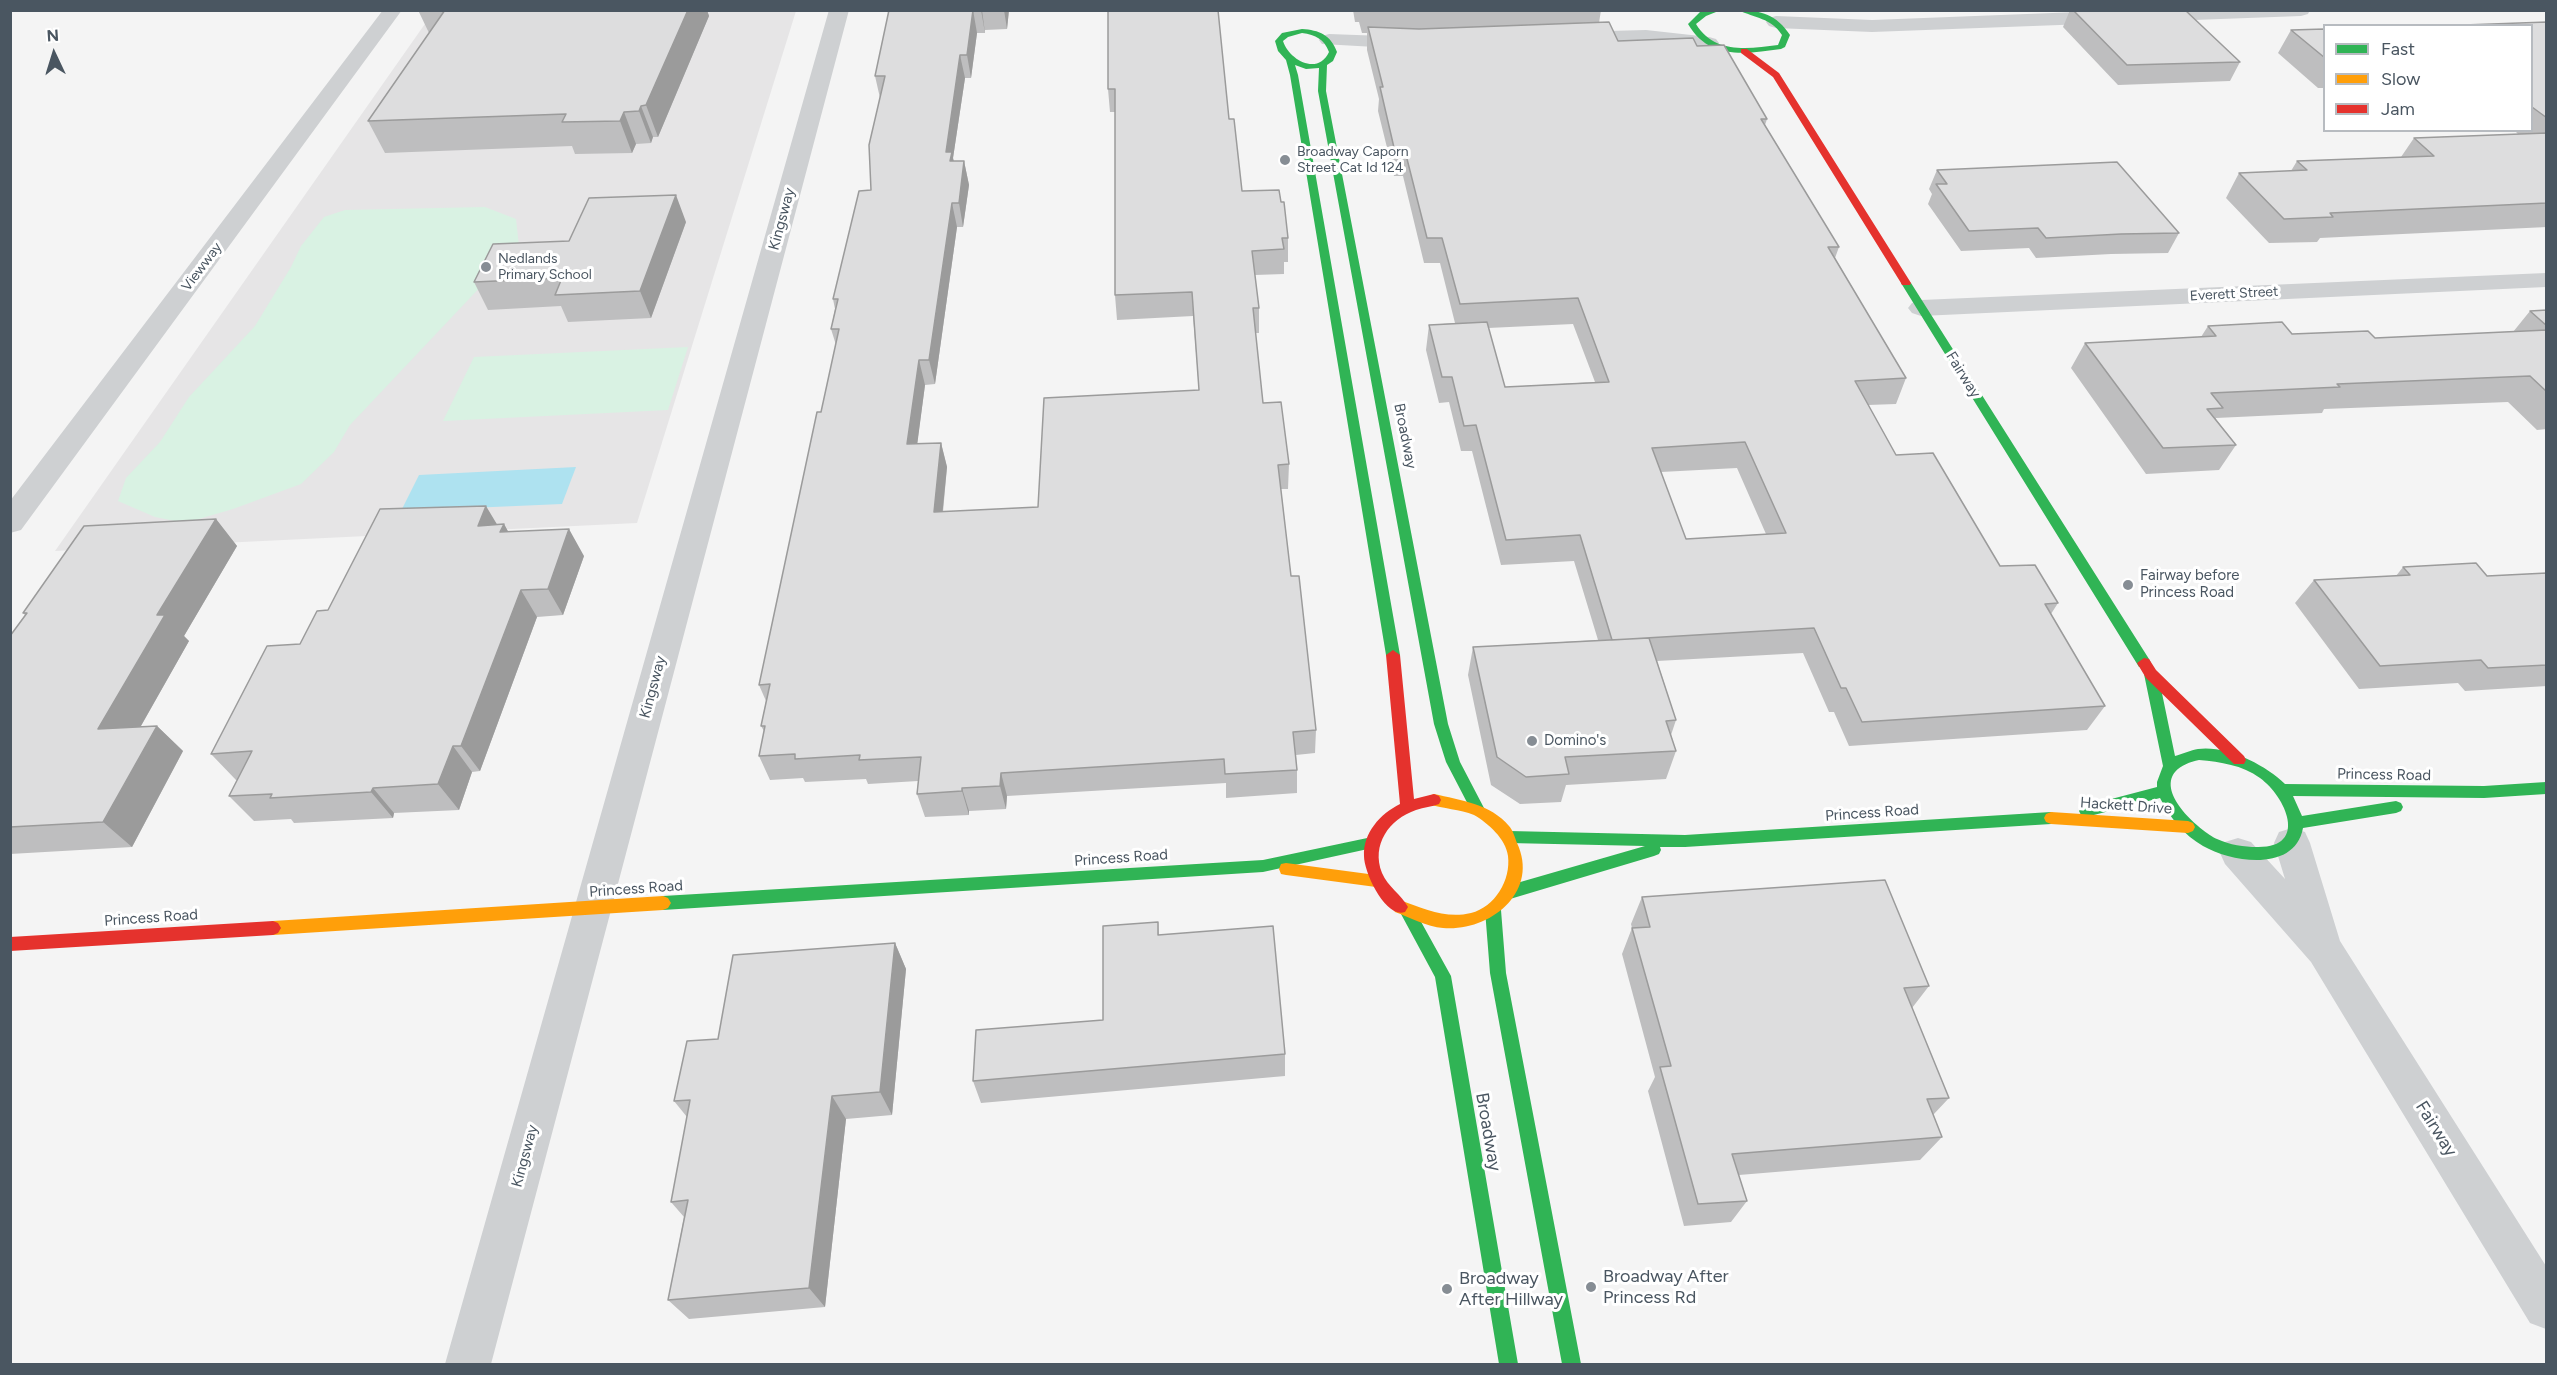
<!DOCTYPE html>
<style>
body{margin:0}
#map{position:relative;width:2557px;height:1375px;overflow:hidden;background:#f4f4f4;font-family:Figtree,sans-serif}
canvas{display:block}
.frame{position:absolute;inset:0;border:12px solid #4a5661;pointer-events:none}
.legend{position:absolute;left:2323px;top:24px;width:210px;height:108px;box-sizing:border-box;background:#fff;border:2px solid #b7bbc0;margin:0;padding:8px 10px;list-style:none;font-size:18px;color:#4a5661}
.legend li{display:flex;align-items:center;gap:12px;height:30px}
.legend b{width:30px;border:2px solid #b7bbc0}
.north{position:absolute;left:24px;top:24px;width:60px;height:60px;-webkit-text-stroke:4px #fff;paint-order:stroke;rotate:356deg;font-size:16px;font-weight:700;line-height:24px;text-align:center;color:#4a5661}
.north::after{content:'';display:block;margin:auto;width:21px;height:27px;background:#4a5661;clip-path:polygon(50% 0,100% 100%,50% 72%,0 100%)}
</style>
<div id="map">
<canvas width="2557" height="1375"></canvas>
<div class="frame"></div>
<ul class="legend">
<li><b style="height:8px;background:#30b455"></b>Fast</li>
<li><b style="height:8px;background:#ff9f0a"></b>Slow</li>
<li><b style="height:8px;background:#e5322d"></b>Jam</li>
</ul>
<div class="north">N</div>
</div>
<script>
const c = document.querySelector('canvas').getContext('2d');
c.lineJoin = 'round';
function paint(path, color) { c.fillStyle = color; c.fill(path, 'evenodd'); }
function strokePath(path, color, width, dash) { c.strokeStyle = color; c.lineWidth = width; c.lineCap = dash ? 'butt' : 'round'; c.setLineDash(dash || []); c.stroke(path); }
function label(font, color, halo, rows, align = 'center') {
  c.font = font + ' Figtree,sans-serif'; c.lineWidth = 6; c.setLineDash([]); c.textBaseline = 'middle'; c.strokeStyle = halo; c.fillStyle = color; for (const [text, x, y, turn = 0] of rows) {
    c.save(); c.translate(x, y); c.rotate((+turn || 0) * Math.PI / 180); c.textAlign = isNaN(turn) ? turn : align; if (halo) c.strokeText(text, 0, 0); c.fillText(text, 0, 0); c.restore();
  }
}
paint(new Path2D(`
 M434,11H796L637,523L55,551Z`), '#e6e5e6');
paint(new Path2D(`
 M485,207L516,219L519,246L350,425L334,452L301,484L233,509L185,523L155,517L118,501L126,478L160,442L189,397L255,326L291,267L301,246L324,217L345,210Z
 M688,347L668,410L443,421L474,357Z`), '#d9f2e3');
paint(new Path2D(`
 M576,467L562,504L401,511L419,475Z`), '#aee2f0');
paint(new Path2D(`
 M383,10H402L21,530L10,533V501Z
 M829,10H849L491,1364H445Z
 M2130,10H2310L2308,14L2301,16L1872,32L1776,28L1769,26L1766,22L1769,18L1776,16L1872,20Z
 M1646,30L1709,37L1716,39L1719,43L1716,47L1709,49L1646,42L1570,44L1563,42L1560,38L1563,34L1570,32Z
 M1329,34L1411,37L1418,39L1421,43L1418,47L1411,49L1322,44L1319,40L1322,36Z
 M2546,273V287L1921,316L1912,313L1908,308L1912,303L1921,300Z
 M2292,828L2305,832L2310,843L2340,941L2546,1266V1329L2530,1323L2311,962L2225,864L2220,853L2225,842L2238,838L2251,842L2285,879L2274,843L2279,832Z`), '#ced0d2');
paint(new Path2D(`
 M1706,10H1721L1706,16L1696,24C1714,54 1748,49 1778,45L1782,35C1771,18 1755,18 1738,10C1761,10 1777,15 1790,35L1785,47L1781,49C1745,54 1709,60 1688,24L1700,12Z
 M1302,29C1319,30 1331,35 1337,52L1333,61L1327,65L1326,91L1448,724L1460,762L1484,808L1482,812L1477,814L1472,812L1446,762L1434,724L1318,91L1319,68L1306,69L1295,65L1298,75L1400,655L1393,660L1386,655L1290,75L1286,60L1278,51L1275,41L1282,33ZM1302,33C1316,35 1324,39 1329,52C1318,76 1289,60 1283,41L1288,37Z
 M1906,280L1911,283L2149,659L2151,663L2149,667H2139L1901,283Z
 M2151,669L2158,674L2175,756C2182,754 2191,750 2198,749C2226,745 2266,765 2285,784L2484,786L2546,782V794L2484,798L2293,796L2302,816L2396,801L2401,803L2403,807L2401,811L2396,813L2303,828C2295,872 2233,863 2203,846C2184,835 2170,818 2160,798L2086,817L2081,815L2079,811L2081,807L2157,787V782L2163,766L2144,674ZM2199,760C2221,762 2242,765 2260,778C2286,797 2309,848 2257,847C2244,847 2230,845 2217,839C2200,831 2157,794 2175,772C2181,765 2190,762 2199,760Z
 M2051,812L2056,814L2058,818L2056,822L2051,824L1685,847H1660L1661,850L1659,854L1654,856L1510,899L1505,897L1502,892L1505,887L1510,885L1645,846L1509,843L1504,841L1502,837L1504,833L1509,831L1685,835Z
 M1372,837L1377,839L1379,843L1377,847L1263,872L663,910L658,908L655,903L658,898L663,896L1263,860Z
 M1493,903L1498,905L1501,910L1506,973L1581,1364H1562L1490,973L1485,910L1488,905Z
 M1409,907L1414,909L1451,976L1518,1364H1499L1435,977L1401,914L1404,909Z`), '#30b455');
paint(new Path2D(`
 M1434,794C1460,800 1491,804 1509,826C1513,830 1515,838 1517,843C1540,892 1490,932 1443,928C1427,927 1409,917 1395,912L1392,907L1395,902L1400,900C1424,909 1446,919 1471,913C1495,907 1511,880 1508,856C1506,839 1488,823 1474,815C1460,809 1443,809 1429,804L1427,800L1429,796Z
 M2051,812L2188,821L2193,823L2195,827L2193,831L2188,833L2051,824L2046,822L2044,818L2046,814Z
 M1286,863L1376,875L1381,876L1384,881L1381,886L1376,887L1286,875L1281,874L1279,869L1281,864Z
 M663,896L668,898L671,903L668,908L663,910L273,935L268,933L265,928L268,923L273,921Z`), '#ff9f0a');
paint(new Path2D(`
 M1741,49H1747L1779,73L1911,283L1910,285H1902L1901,283L1773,77L1741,53Z
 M1393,650L1400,655L1414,799L1434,794L1439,796L1441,800L1439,804C1432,807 1424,807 1416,810C1389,819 1371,845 1382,873C1388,887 1401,894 1408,907L1405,912C1386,919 1364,873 1364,856C1363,833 1380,814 1400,804L1386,655Z
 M2144,658L2149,659L2156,670L2244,756L2246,760L2244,764H2234L2146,678L2137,663Z
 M273,921L278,923L281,928L278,933L273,935L10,951V937Z`), '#e5322d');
paint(new Path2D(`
 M418,10H707L709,16L658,137H653L651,143L636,144L632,153L575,154L572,146L385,153L368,121L429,33Z
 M889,10H1009L1007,29L985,30V33H977L971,78H965L953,158L954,161H964L969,185L963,227H957L935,384L925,385L917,444L941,443L947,467L943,512L1038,507L1199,390L1193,316L1117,320L1115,295V112H1110L1108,89V10L1229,119L1242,191L1281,202L1288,238V262H1284V274L1255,275L1259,308V333H1255L1263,403L1289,464L1288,489H1281L1291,576L1316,730L1315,753L1296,755L1297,770V793L1226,798V783L1007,796L1006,809L969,811V815L925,817L917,794L918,781L868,784L866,779L805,782L803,778L770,780L759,756L764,731L761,726L766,701L759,685L836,345L831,329L835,309L833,299L871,190L880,98L875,76Z
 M1353,10H1601L1599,23L1618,41L1697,46L1767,119L1765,125L1839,247L1835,258L1906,378L1896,404L1868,405L1896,455L2000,566L2058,603L2051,614L2105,706L2087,730L1849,746L1834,712H1829L1803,653L1657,661L1676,720L1671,735L1676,751L1666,779L1566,785L1561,802L1520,804L1491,785L1468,675L1473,647L1598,640L1574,561L1501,565L1472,451H1461L1449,402L1439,403L1426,350L1429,325L1455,323L1440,263H1424L1403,176H1394L1378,111L1379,99L1367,50V33H1362L1359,22H1355ZM1573,324L1595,382L1505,387L1488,328ZM1737,468L1766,534L1686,539L1661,472Z
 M2070,10H2185L2240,62L2230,81L2118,85L2063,27Z
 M2547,22V227L2320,238L2317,242L2269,243L2226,198L2239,173L2291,171L2297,161L2401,157L2414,138L2518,134L2514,130H2532V26Z
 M2325,29V88H2318L2278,53L2291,30Z
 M1937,170L2179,233L2168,253L2111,254L2036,258L2029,248L1961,251L1928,204L1932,194L1929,189Z
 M686,222L651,318L568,322L561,306L488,310L474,282L569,241Z
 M2547,310V429L2537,430L2508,402L2324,409L2322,413L2216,418V419L2236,445L2219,470L2146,474L2071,368L2085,343L2201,337L2208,326L2292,334L2375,338L2513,332L2530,311Z
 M216,519L237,546L184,636L189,641L141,726H157L183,751L132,847L10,854V636L25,615L23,613Z
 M504,524L508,532L584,556L563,615L537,617L480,771L472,772L459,810L394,813L393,818L294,823L291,819L254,821L229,796L238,780H236L211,754L328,610L497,525Z
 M2403,567L2487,576L2547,573V686L2465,691L2458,683L2359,689L2295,603L2314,580L2396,576Z
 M1642,897L1929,986L1912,1008L1949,1098L1933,1115L1942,1137L1920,1160L1739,1175L1747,1201L1731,1222L1684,1226L1648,1091L1655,1077L1622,954L1632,928L1631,924Z
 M1158,922L1159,935L1285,1054V1076L981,1103L973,1081L1103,1020Z
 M895,943L906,969L892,1115L846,1119L825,1307L689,1319L668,1300L684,1217L671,1202L687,1117L674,1101L718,1039Z`), '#bebebf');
paint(new Path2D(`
 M688,10H707L709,16L658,137L646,105Z
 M973,10L977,33L971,78L967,55Z
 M981,10H982L985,33Z
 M1004,10H1009L1007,29Z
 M960,55L965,78L953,158L956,176L946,152Z
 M641,106L653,137L651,143L639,111Z
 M624,112L636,144L632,153L620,121Z
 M964,161L969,185L963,227L959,203Z
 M676,195L686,222L651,318L640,291Z
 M952,203L957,227L935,384L929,360Z
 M919,360L925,385L914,469L907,444Z
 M941,443L947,467L940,537L934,512Z
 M486,506L501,531L504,524L519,551L478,526Z
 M216,519L237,546L184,636L189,641L125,754L98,729L157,615Z
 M569,529L584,556L563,615L548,589Z
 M521,590L537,617L480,771L461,746Z
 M157,726L183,751L132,847L103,822Z
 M453,746L472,772L459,810L438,784Z
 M1001,773L1007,796L1006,809L1000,786Z
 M373,788L394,813L393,818L371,792Z
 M962,788L969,811V815L962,791Z
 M895,943L906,969L892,1115L880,1092Z
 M832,1096L846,1119L825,1307L809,1288Z`), '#9b9b9b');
const building = new Path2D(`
 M445,10H688L646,105L641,106L639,111L624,112L620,121L562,122L566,114L368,121Z
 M889,10H973L967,55H960L946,152H952L950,161H964L959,203H952L929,360H919L907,444L941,443L934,512L1038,507L1044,398L1199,390L1192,292L1115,295V89H1108V10H1218L1229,119H1234L1242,191L1279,190L1281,202H1284L1288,238H1282L1284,249L1252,251L1259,308H1253L1263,403L1281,402L1289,464L1278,465L1291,576H1299L1316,730L1293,732L1297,770L1225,774L1224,759L1001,773L1000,786L962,788V791L917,794L921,757L859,760L860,755L795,759V754L759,756L765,726H761L770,684L759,685L817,412H821L839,329H831L838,299H833L859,191L871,190L869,145L885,76H875Z
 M2073,10H2185L2240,62L2127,65Z
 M1609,22L1618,41L1693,38L1697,46L1724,45L1767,119H1761L1839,247H1828L1906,378L1855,381L1896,455L1933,453L2000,566L2035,565L2058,603L2045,604L2105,706L1862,722L1846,688H1841L1814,628L1612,640L1580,535L1506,540L1476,425L1464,426L1452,377H1442L1429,325L1487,322L1505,387L1609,382L1578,298L1460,304L1442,238H1427L1405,151L1395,152L1380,87H1383L1368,27L1419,29ZM1745,442L1786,533L1686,539L1652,448Z
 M2547,22V118L2532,107V26H2436Z
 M2325,29V58L2291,30Z
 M2547,133V203L2330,213L2333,217L2284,219L2239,173L2307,170L2297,161L2434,156L2414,138Z
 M2117,162L2179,233L2121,234L2046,238L2038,228L1969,231L1936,184H1947L1937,170Z
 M676,195L640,291L555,295L562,278L474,282L493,244L569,241L589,198Z
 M2547,310V326L2530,311Z
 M2282,322L2292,334L2368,331L2375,338L2547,330V392L2530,376L2337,384L2340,387L2211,393L2223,408L2207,409L2236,445L2163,448L2085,343L2216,336L2208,326Z
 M486,506L478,526L504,524L500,532L569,529L548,589L521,590L461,746H453L438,784L373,788L371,792L270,798L272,794L229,796L252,751L211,754L267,646L300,644L317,611L328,610L380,509Z
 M216,519L157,615H165L98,729L157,726L103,822L10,827V636L27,613H23L84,526Z
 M2476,563L2487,576L2547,573V665L2488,668L2481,660L2380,666L2314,580L2410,575L2403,567Z
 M1649,638L1676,720L1666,721L1676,751L1565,757L1569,774L1526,777L1497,757L1473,647Z
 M1885,880L1929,986L1904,988L1949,1098L1927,1099L1942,1137L1732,1154L1747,1201L1698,1204L1660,1067L1671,1066L1632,928L1650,927L1642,897Z
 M1158,922V935L1273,926L1285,1054L973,1081L976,1030L1103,1020V926Z
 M895,943L880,1092L832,1096L809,1288L668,1300L688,1200L671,1202L690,1100L674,1101L687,1041L718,1039L733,955Z`);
paint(building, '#ddddde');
strokePath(building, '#9b9b9b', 1.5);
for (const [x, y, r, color] of [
 [1285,160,6,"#868d94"],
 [486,267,6,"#868d94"],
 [2128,585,6,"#868d94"],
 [1532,741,6,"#868d94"],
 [1591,1287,6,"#868d94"],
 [1447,1289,6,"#868d94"]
]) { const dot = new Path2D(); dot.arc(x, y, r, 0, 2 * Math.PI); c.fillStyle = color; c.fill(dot); strokePath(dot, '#fff', 2); }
label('14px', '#4a5661', '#fff', [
 ["Broadway Caporn",1297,152],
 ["Street Cat Id 124",1297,168],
 ["Nedlands",498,259],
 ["Primary School",498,275]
], 'left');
label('14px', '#4a5661', '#fff', [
 ["Viewway",202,267,-53],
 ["Everett Street",2234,294,-3]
]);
label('15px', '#4a5661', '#fff', [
 ["Kingsway",782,219,-75],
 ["Fairway",1963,375,58],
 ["Broadway",1405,436,79],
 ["Kingsway",653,687,-75],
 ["Princess Road",2384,775,1],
 ["Hackett Drive",2126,806,4],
 ["Princess Road",1872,813,-4],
 ["Princess Road",1121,858,-4],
 ["Princess Road",636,889,-4],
 ["Princess Road",151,918,-4],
 ["Kingsway",525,1156,-75]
]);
label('15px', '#4a5661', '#fff', [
 ["Fairway before",2140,576],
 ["Princess Road",2140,593],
 ["Domino's",1544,741]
], 'left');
label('18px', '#4a5661', '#fff', [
 ["Fairway",2436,1129,58],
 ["Broadway",1488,1132,80]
]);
label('18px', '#4a5661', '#fff', [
 ["Broadway After",1603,1277],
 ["Princess Rd",1603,1298],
 ["Broadway",1459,1279],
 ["After Hillway",1459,1300]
], 'left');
</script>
